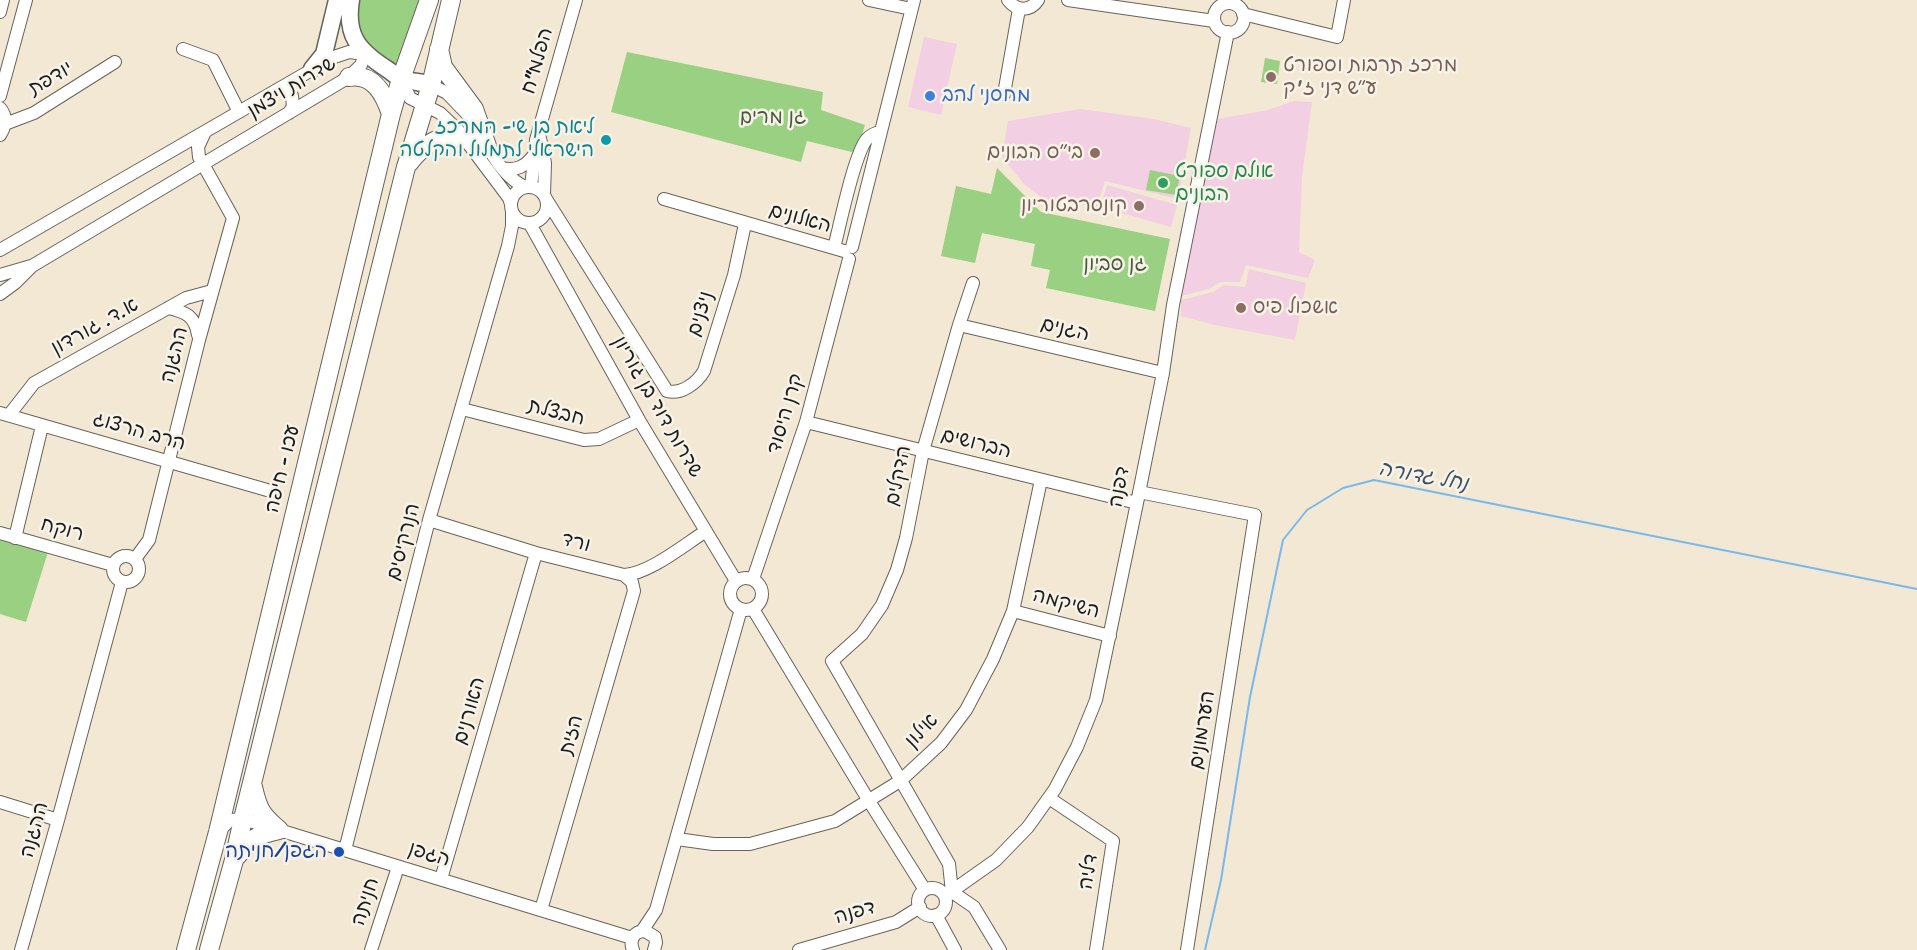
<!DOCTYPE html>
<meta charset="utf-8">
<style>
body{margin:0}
canvas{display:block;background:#f3e8d3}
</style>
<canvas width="1917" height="950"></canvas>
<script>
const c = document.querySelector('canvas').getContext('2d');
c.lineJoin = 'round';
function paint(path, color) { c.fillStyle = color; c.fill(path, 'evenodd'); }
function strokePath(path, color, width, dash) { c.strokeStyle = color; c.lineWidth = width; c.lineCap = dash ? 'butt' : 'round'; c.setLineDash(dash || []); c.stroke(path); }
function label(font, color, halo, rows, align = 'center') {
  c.font = font + ' Sriracha,"Playpen Sans Hebrew",sans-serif'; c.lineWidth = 5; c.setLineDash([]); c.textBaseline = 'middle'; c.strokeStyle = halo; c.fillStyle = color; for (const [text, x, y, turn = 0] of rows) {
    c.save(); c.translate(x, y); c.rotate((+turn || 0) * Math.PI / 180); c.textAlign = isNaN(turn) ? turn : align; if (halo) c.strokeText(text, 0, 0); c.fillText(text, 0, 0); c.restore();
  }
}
paint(new Path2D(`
 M924,37L957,44L941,115L908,107Z
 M1294,101L1312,102L1302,177L1299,252L1315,260L1308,278L1246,265L1240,282H1220L1209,289L1181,296L1217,119L1268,110Z
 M1080,109L1154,119L1191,128L1178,199L1105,181L1097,206L1047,202L1024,184L1002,157L1008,121Z
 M1107,185L1177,205L1171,227L1101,207Z
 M1249,269L1306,283L1295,340L1215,325L1181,316V300L1213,292L1224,285L1245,287Z`), '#f2cfe2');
paint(new Path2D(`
 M354,0H420L395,69L362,43Z
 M627,52L823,92L821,110L865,125L856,153L807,141L801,162L611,112Z
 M1265,58L1280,61L1277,84L1261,82Z
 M997,168L1041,212L1170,239L1155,311L1046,288L1050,270L1031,266L1035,244L982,233L975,263L941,256L956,186L991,194Z
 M1150,170L1180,176L1176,195L1146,190Z
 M0,539L48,552L26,622L0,614Z`), '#99d082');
strokePath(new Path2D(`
 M1205,950L1221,880L1250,697L1283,540L1307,510L1343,488L1374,480L1917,589`), '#78b9ed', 2);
const minor = new Path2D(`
 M869,0L911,9
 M1008,0C1016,11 1030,12 1038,0
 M1068,0L1214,21
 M1214 18a15 15 0 1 1 30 0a15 15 0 1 1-30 0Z
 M0,12L3,0
 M1243,14L1337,37L1344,0
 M183,49L213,60L239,112
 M401,79L410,98L440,113L458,130L509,198L511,204
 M431,85L447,93L472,119
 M275,91L283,89L292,96L293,106L289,113
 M1004,94L1019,9
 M0,96L26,0
 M0,108C7,116 6,126 0,135
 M5,124L34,113L115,62
 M540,138L545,163L544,195
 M484,139C493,158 506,178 525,187
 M502,168C516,171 525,167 534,155
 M511 205a18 18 0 1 1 36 0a18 18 0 1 1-36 0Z
 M531,187L536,140L576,0
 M546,199L667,391C681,395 697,383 704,371L734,275L745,224
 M664,199L844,251
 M530,224L639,420L736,581
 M852,247L914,0
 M834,248C840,225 854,154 867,139C871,135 875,133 880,132
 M0,250L334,57L349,52L365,54L361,65L349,77L32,266L15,283L0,294
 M0,275L31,266
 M168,308C186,312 195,316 198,335
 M959,325L1163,373
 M462,409L584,440L599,439L639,420
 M0,413L267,490
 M9,415L34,383L186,298L212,291
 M806,422L1137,503
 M1139,492L1255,515L1187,950
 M429,520L536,553L624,575C649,574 684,545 706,531
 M0,533L113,565
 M15,538L42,426
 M113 569a13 13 0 1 1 26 0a13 13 0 1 1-26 0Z
 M135,559L149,540L199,340L233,218L199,157L198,147L205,132
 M730 594a16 16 0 1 1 32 0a16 16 0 1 1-32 0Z
 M753,579L806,422L849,259
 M753,609L869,801L925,890
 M1013,611L1110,636
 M1049,798L1113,841L1096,950
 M0,802L58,820
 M219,831L230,820L243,819L632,938
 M677,839L713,844H750L835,821L900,781L941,743L966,710L993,659L1013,611L1041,480
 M345,850L429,520L508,246L512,226V212
 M441,879L536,553
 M918 902a14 14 0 1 1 28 0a14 14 0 1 1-28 0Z
 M952,892L949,864L832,661L862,634L882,605L897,570L906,538L923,451L959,325L973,283
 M952,892L974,907L1000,950
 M945,896L996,860L1028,827L1055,789L1077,747L1096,700L1137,503L1163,373L1173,305L1228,32
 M541,910L634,591L632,582L624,575
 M936,915L955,950
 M642,931L656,910L741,609
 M21,950L58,820L122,582
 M371,950L398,867
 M633,950C629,940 634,931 645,931L655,937L656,943L654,950
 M799,950L896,922L920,907`);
const major = new Path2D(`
 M351,0C345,36 359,51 387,69C392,72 397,78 403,79C412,82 422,82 431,85
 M312,69L324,54L337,0`);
const highway = new Path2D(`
 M439,49L443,67L474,109L487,146
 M349,77C373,73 384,93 391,114
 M409,163C423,145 443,130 467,140
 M253,787C258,809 261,815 279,830
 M237,856C251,838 257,835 279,830
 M186,950L218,832L391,114L401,79L429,0
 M209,950L234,860L243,819L406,167L431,85L451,0`);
strokePath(minor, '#67635c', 14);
strokePath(major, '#67635c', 19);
strokePath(highway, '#67635c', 20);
strokePath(minor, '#fff', 12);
strokePath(major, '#fff', 16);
strokePath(highway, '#fff', 18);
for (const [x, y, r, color] of [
 [1271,77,6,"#8d6e63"],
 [930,96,6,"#3f7fe0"],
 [606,140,6,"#0f9aa8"],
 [1095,153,6,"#8d6e63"],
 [1163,183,6,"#2e9e5b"],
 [1139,206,6,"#8d6e63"],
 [1241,308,6,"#8d6e63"],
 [339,852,6,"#1a4fb4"]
]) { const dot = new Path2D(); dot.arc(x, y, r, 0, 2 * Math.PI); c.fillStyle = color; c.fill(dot); strokePath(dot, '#f7f3e8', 2); }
label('20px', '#1c1c1c', '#f7f3e8', [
 ["הפלמ\"ח",538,61,-74],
 ["יודפת",51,79,-31],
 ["שדרות ויצמן",292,88,-31],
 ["האלונים",800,219,15],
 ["ניצנים",701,314,-73],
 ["א.ד. גורדון",95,327,-29],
 ["הגנים",1065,330,13],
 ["ההגנה",175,355,-75],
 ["שדרות דוד בן גוריון",657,407,60],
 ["חבצלת",556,413,14],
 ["קרן היסוד",786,414,-73],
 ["הרב הרצוג",139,432,16],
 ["הברושים",976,444,14],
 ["עכו - חיפה",283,469,-76],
 ["הדקלים",899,476,-78],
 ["דפנה",1120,487,-79],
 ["רוקח",62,530,15],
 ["הנרקיסים",404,542,-75],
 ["ורד",576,543,14],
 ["השיקמה",1066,604,15],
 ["האורנים",470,711,-74],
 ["הערמונים",1203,730,-81],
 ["אילון",922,731,-47],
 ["הזית",572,735,-74],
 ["ההגנה",35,830,-74],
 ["הגפן",429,855,17],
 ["דליה",1089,872,-81],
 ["חניתה",366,902,-72],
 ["דפנה",855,913,-16]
]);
label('20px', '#785e54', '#f7f3e8', [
 ["מרכז תרבות וספורט",1283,66],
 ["ע״ש דני ז'ק",1283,89],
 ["בי״ס הבונים",1083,153,"right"],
 ["קונסרבטוריון",1127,206,"right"],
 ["אשכול פיס",1253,308]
], 'left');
label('20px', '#366cbe', '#f7f3e8', [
 ["מחסני להב",942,96]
], 'left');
label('20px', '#485b40', '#f7f3e8', [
 ["גן מרים",773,118],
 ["גן סביון",1115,265]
]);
label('20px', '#0d838f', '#f7f3e8', [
 ["ליאת בן שי- המרכז",594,128],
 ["הישראלי לתמלול והקלטה",594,151]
], 'right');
label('20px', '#27864d', '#f7f3e8', [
 ["אולם ספורט",1175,172],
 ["הבונים",1175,195]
], 'left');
label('20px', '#164399', '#f7f3e8', [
 ["הגפן/חניתה",327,852]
], 'right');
label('italic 21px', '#3c5365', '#f7f3e8', [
 ["נחל גדורה",1423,477,10]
]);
</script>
